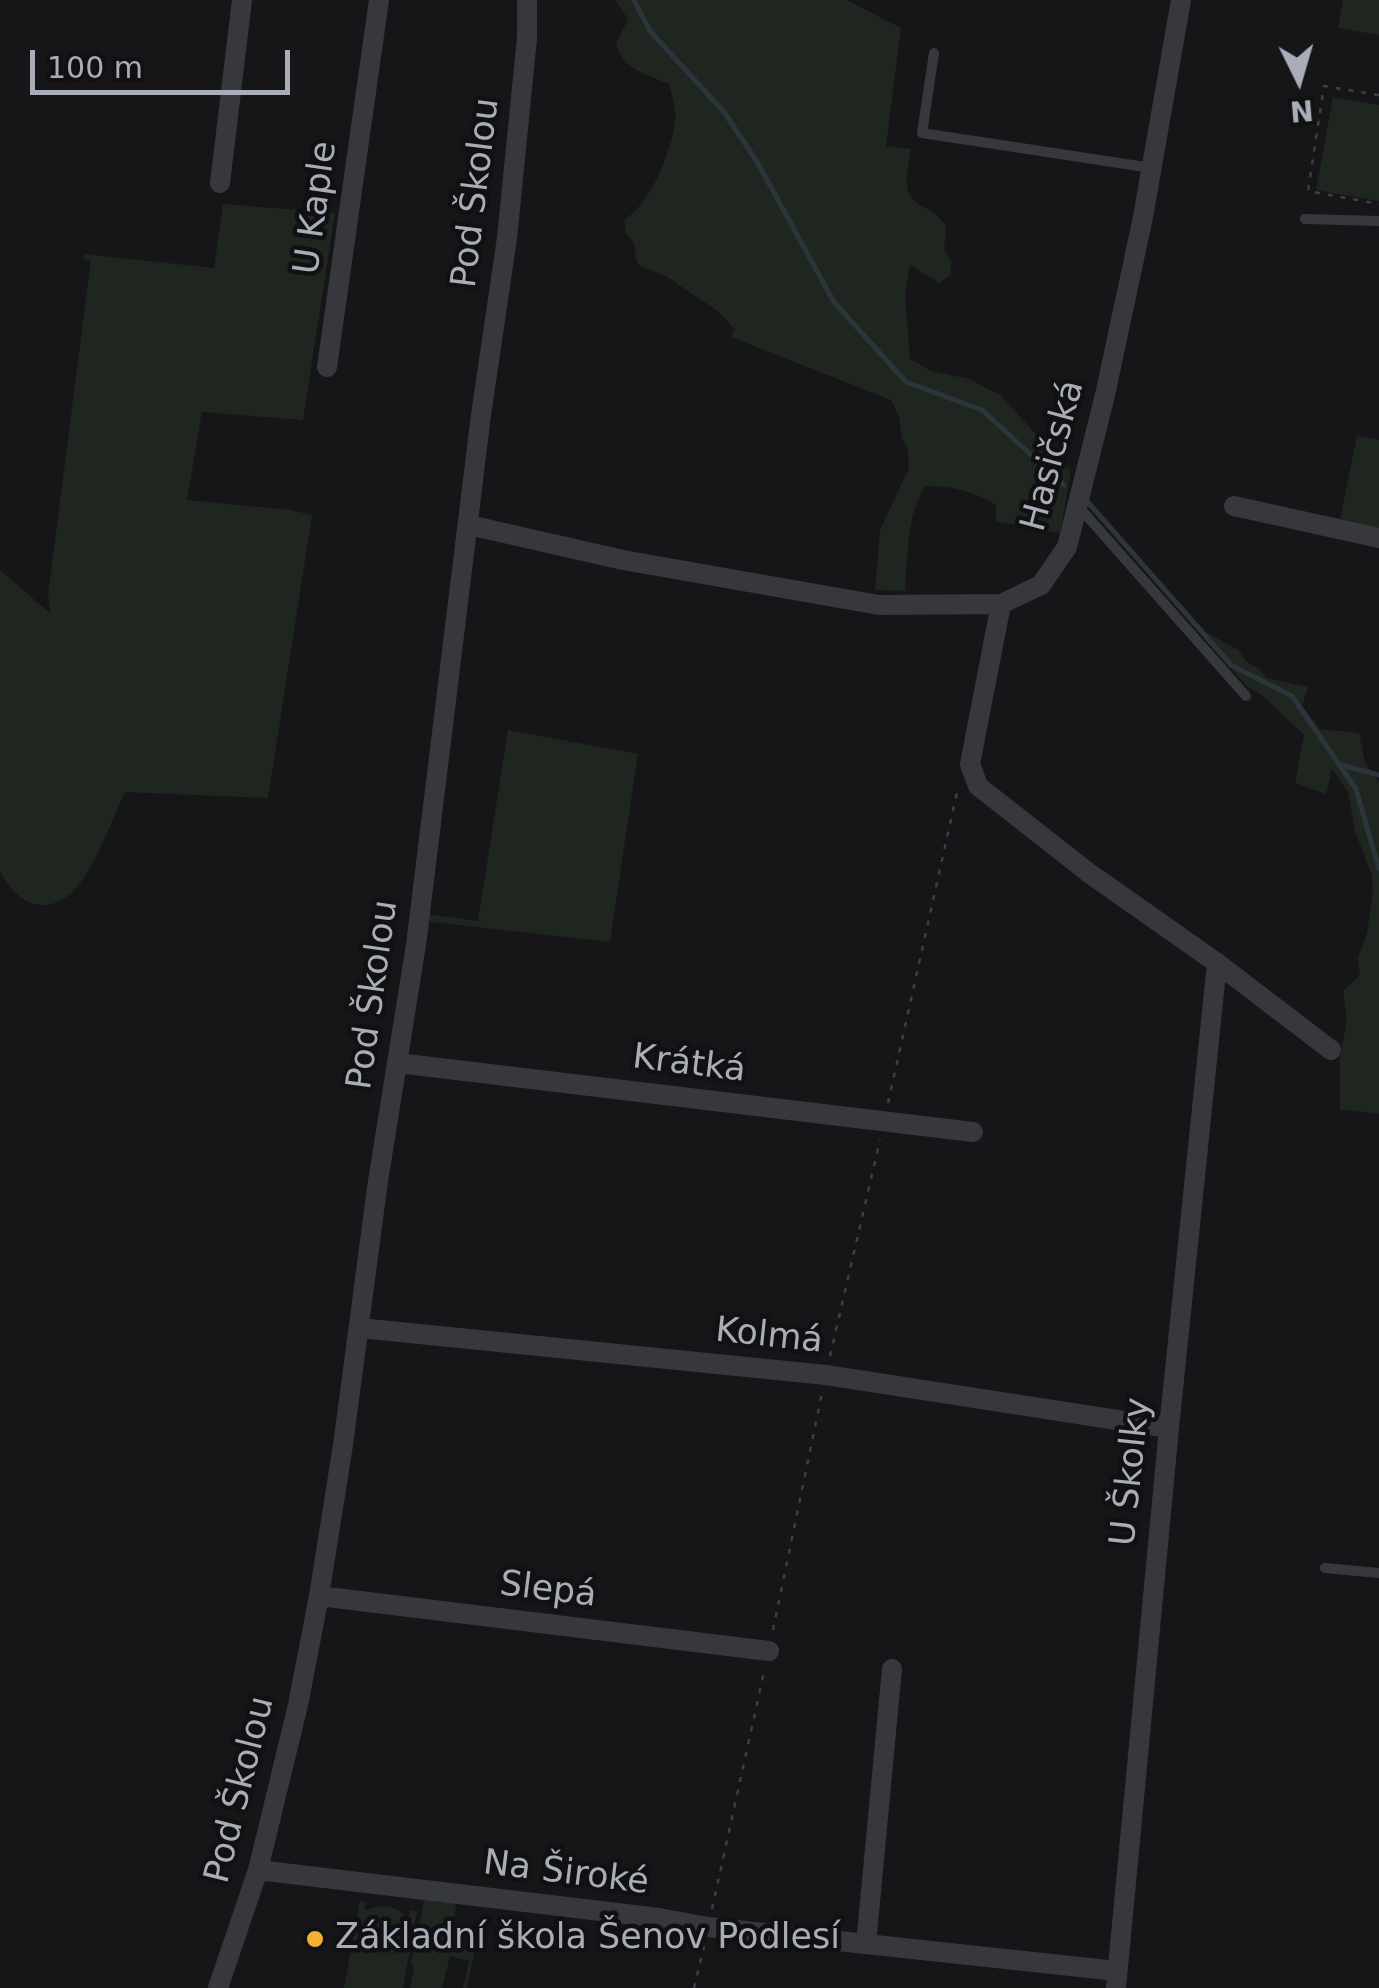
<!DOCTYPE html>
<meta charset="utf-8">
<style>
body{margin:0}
#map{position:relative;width:1379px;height:1988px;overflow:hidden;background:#161618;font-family:"DejaVu Sans",sans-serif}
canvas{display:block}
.north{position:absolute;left:1249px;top:30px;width:100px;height:100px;-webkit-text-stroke:8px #111113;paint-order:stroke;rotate:175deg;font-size:28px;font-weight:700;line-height:40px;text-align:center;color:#a8adb8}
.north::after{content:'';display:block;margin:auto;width:35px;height:45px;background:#a8adb8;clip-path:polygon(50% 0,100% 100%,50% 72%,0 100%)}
.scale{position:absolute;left:30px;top:50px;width:260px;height:45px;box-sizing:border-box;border:5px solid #a8adb8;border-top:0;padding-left:12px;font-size:30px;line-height:35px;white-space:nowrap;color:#a8adb8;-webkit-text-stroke:8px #111113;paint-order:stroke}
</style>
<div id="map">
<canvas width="1379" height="1988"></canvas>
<div class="north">N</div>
<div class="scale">100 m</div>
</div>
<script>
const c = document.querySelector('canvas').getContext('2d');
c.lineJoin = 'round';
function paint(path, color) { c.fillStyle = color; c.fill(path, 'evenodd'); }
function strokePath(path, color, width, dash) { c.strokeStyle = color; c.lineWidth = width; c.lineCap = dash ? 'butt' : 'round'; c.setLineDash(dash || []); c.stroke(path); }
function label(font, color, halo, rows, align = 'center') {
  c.font = font + ' "DejaVu Sans",sans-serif'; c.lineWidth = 9; c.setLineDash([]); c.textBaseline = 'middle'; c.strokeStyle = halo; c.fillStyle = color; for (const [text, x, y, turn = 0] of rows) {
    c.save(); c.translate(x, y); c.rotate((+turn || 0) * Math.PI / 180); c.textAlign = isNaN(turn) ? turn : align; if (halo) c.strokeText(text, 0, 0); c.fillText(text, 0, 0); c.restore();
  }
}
paint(new Path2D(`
 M615,0H847L901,28L886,146L911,149C908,169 900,193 920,205C933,212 936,213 946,226L944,249L951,261V275L939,283L910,265L905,294L910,359L931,371L969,379L1000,395L1071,472L1060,533L996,521V505C973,491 953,486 926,486C906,513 908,558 905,591L875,590L880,530L909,468L908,449L902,438L899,417L891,400L731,337L735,330L719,312L666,276L640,266L636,260L634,243L626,233L624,220C651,203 670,154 675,123C677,111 672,96 669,84C648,75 622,69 616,44L628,19Z
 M1343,0H1379V35L1338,28Z
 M1333,97L1379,105V201L1316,190Z
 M223,204L335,213L303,420L202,412L187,500L290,510L312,515L268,798L125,792C113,818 103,846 88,871C63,915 24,918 0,871V570L51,614L48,595L91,260L83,259L84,254L214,268Z
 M1357,436L1379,440V528L1340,519Z
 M1204,631L1238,650L1247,662L1259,669L1267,678L1308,687L1302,706L1320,729L1359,733L1365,762L1379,782V1114L1340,1109V1055L1347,1021L1343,991L1360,975L1358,958L1367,933L1373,894L1372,876L1355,831L1348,792L1332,769L1326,794L1295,783L1304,735L1263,696L1247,686L1203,638Z
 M508,730L638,754L610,942L424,921L425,914L478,921Z
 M425,1896L457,1900L452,1928L479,1930L467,1988H463L469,1961L450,1956L442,1988H410L414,1968L411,1964Z
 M360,1901L366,1902L365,1911C382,1903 396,1905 408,1919L410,1910L417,1911L403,1988H344Z`), '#1e261f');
strokePath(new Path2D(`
 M634,0L650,31L724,112L756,160L834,302L906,382L982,410L1064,485
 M1086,500L1231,665L1292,696L1356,789L1379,869
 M1338,764L1379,775`), '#2c353c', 5);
strokePath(new Path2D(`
 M1379,95L1324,86L1308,191L1379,204
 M888,1103L958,788
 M830,1356L880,1140
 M773,1630L822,1393
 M712,1909L764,1672
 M694,1988L704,1946`), '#3d3f44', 2.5, [5, 8]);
strokePath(new Path2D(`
 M934,53L922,133L1152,168
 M1305,219L1379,221
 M1078,506L1246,696
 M1325,1568L1379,1573`), '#37383d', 10);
strokePath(new Path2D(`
 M220,183L242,0
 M327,367L379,0
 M1234,506L1379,538
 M469,525L623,560L879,605L1001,604L1041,585L1067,547L1105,395L1143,217L1181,0
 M1001,604L970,764L978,786L1089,873L1217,963L1169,1428L1116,1988
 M1217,963L1331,1050
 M398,1063L973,1132
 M360,1328L826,1375L1169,1428
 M319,1596L769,1651
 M258,1870L659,1918L708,1927L1117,1971
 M866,1944L892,1669
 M218,1988L258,1870L298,1705L319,1596L343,1445L378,1181L416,945L481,415L507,238L527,38V0`), '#37383d', 20);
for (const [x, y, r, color] of [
 [315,1939,10,"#f2b134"]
]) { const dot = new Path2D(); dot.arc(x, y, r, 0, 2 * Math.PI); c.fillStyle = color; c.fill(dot); strokePath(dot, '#111113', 4); }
label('35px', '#a8adb8', '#111113', [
 ["Pod Školou",477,193,-83],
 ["U Kaple",317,208,-82],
 ["Hasičská",1054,456,-75],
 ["Pod Školou",374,995,-82],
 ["Krátká",689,1065,7],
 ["Kolmá",769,1337,6],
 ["U Školky",1132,1472,-84],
 ["Slepá",548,1591,7],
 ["Pod Školou",241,1790,-76],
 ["Na Široké",566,1874,7]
]);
label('35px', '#a8adb8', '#111113', [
 ["Základní škola Šenov Podlesí",335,1939]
], 'left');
</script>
